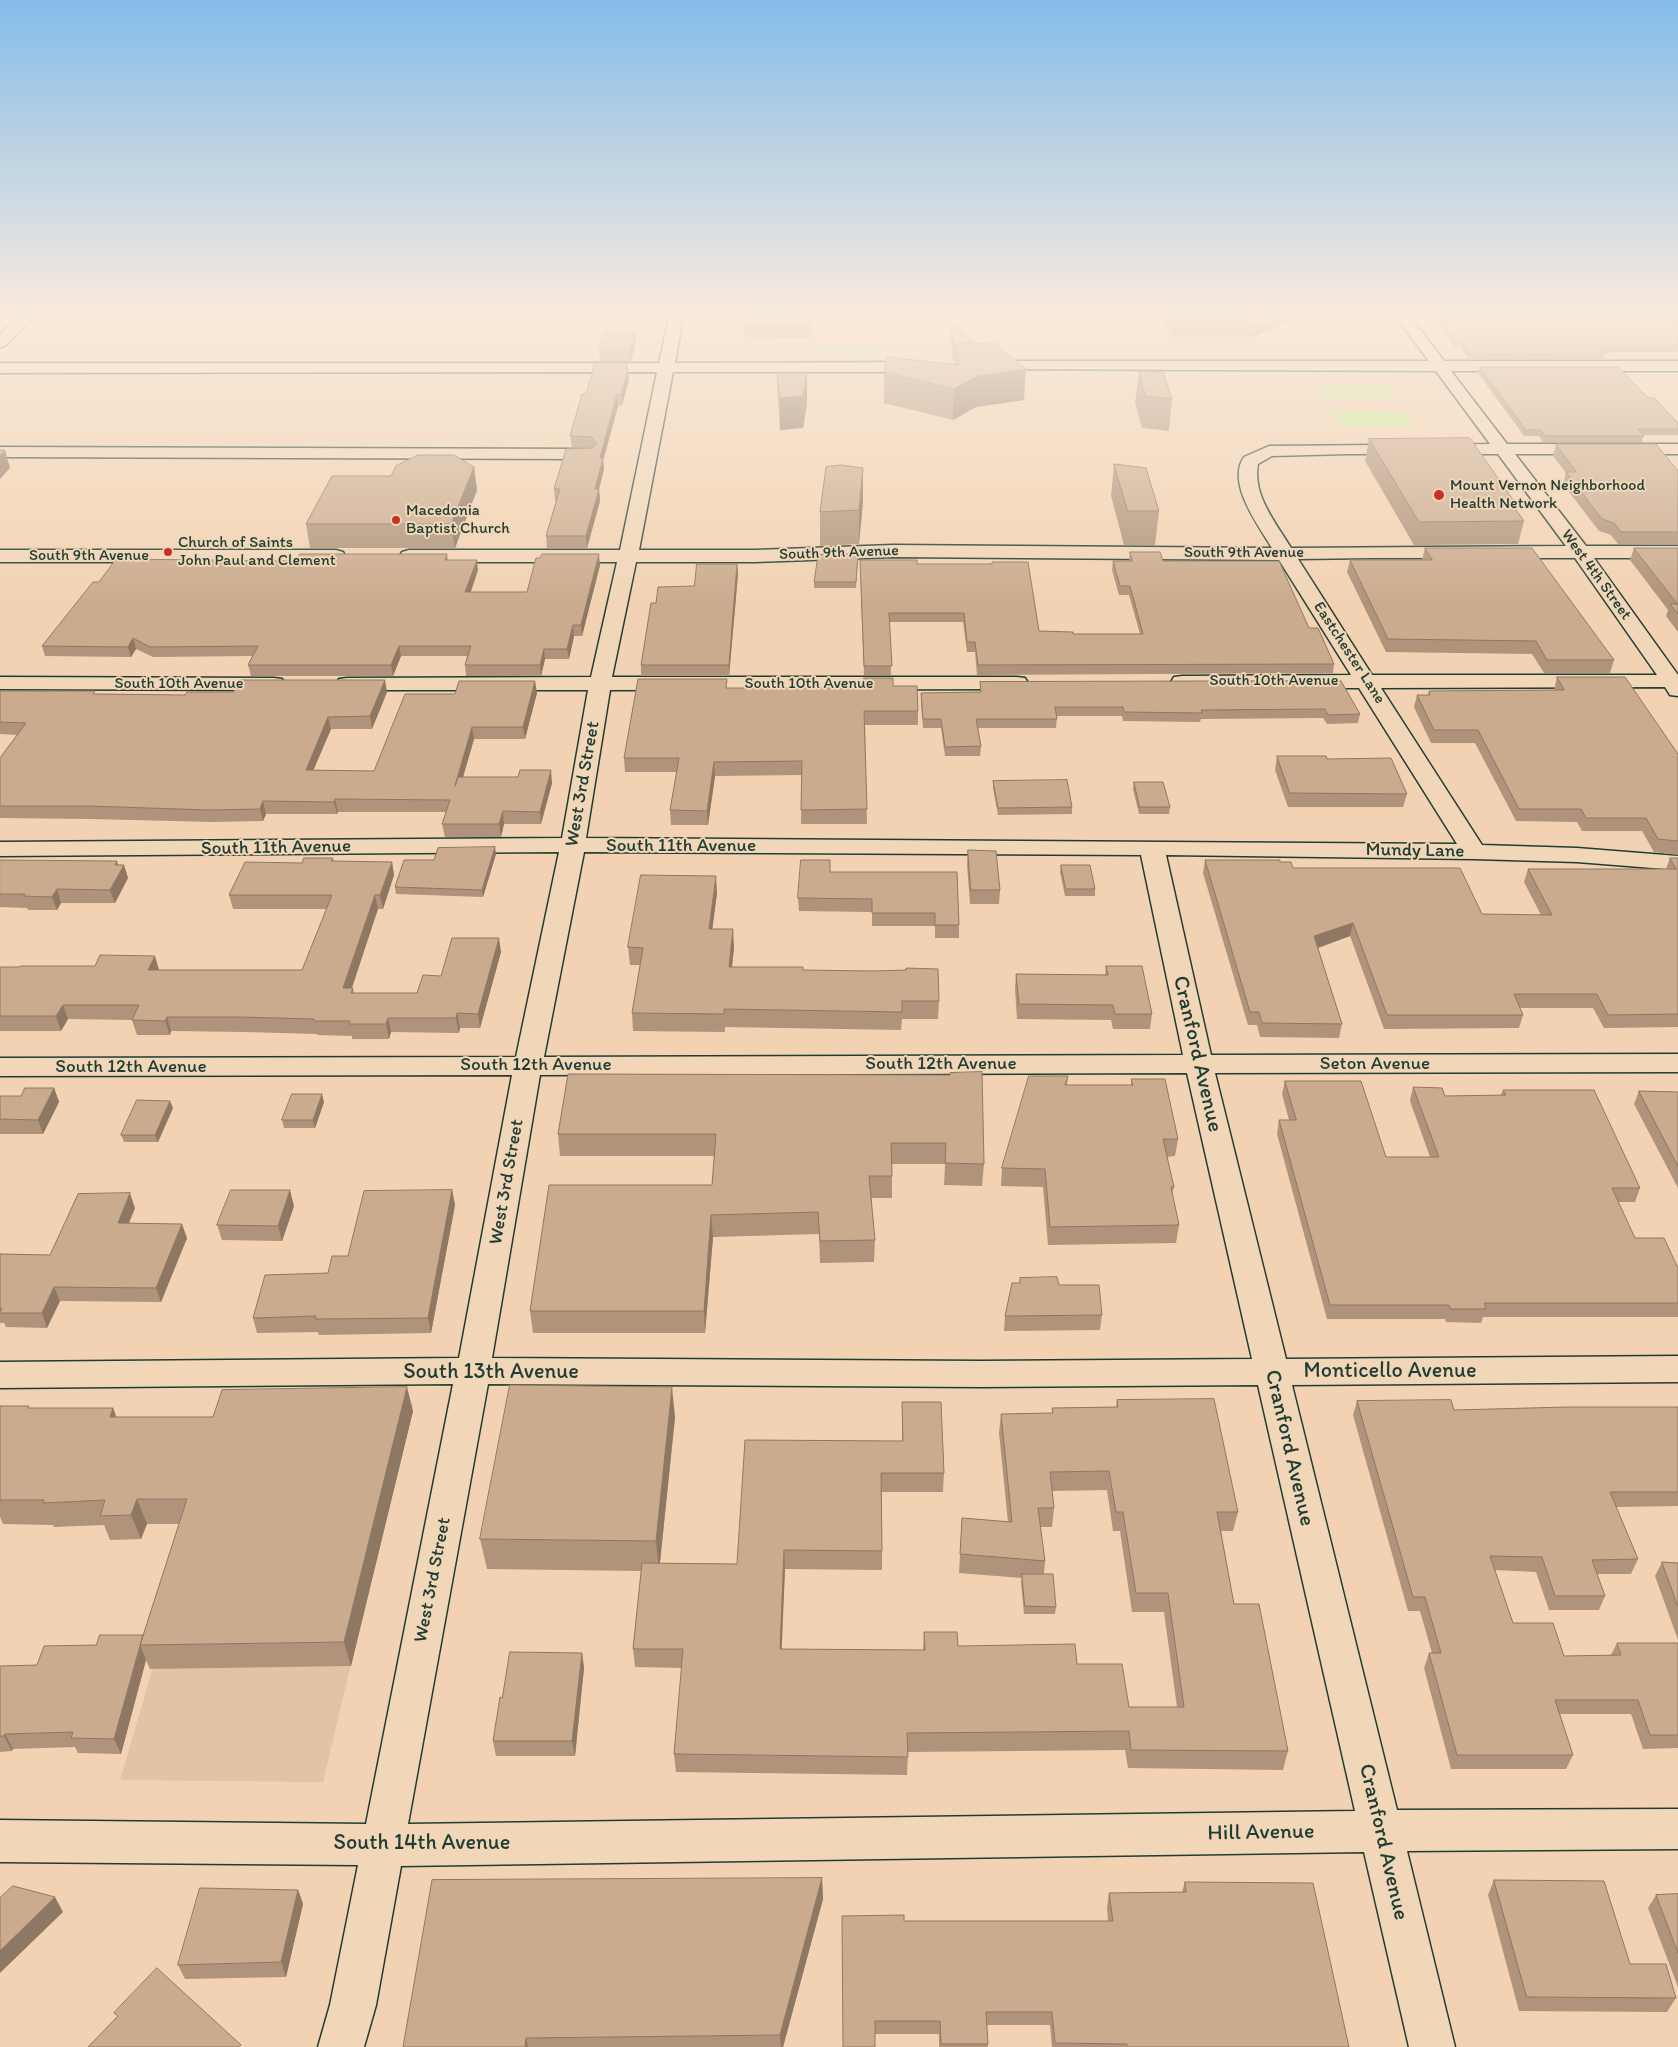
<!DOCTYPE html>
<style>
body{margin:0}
canvas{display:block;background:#f2d2b2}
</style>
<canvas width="1678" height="2047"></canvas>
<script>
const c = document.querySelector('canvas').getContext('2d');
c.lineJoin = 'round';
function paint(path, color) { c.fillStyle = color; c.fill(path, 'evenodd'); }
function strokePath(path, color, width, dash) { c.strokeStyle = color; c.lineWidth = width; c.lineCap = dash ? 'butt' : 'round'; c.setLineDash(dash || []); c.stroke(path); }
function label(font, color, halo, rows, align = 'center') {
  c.font = font + ' Itim,sans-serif'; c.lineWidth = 4; c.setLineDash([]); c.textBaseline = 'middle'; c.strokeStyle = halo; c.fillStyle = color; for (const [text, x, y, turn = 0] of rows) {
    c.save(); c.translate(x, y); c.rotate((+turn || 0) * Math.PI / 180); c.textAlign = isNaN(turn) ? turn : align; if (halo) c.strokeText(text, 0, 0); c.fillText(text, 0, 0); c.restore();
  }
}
paint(new Path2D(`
 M413,1404L323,1782L120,1780L230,1405Z`), '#e2c3a5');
paint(new Path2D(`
 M812,346H885V358L810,357Z
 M1315,384H1388L1398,400H1324Z
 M1329,410L1405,411L1415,427H1339Z`), '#cbe89f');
const minor = new Path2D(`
 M17,317H33L5,346L0,347V335Z
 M669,317H683L675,363L923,362L928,364L931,367L928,370L923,372H673L639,550H755L893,545L1272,548C1259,526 1226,483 1244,457L1269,446L1490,444L1436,371L981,369L978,366L981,363L986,361H1429L1396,317H1411L1444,361H1678V371H1451L1507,444H1678V454H1515L1586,546H1678V558H1594L1678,675V696L1670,695L1665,687L1381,688L1482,845L1577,848L1678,856V870L1577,862L1474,859L1166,855L1211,1055L1678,1054V1072L1215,1073L1286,1359L1678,1356V1382L1292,1385L1397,1810L1678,1809V1849L1407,1851L1455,2047H1409L1364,1852L401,1866L376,2005L364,2047H318L330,2005L358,1865L0,1862V1820L366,1824L453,1384L0,1388V1362L459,1358L512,1075L0,1076V1058L516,1057L559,852L0,856V842L562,838L588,690H347L339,689L336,684L339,679L347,678L591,677L617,562H409L402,560L400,556L402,552L409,550H620L657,372L0,373V363H659ZM1347,454H1498L1566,546L1291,548C1276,523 1252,495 1258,464L1272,456ZM893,557L1279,560L1351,675L1182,676L1174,677L1171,682L1174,687L1182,688H1359L1457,844L586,838L610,690L1017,689L1025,688L1028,683L1025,678L1017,677H612L636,562H755ZM1372,558H1575L1657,675H1372L1298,559ZM584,852L1141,855L1183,1055L544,1057ZM1187,1073L1252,1359L981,1361L492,1358L540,1075ZM488,1384L981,1387L1258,1385L1355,1811L408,1824Z
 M0,447L587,449L593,450L596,454L593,458L587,459L0,457Z
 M0,550H336L343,552L345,556L343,560L336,562H0Z
 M0,677L274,678L282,679L285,684L282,689L274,690L0,689Z`);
strokePath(minor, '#1f3d34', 3);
paint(minor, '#f1d6b8');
paint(new Path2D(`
 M745,317H813L811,338L744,337L743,326Z
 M1163,317H1299L1253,337H1171Z
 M1432,317H1678V352H1610L1609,354H1605L1604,359L1469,360L1460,347H1455Z
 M951,324L1024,400L976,407L953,420L884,403V372L955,365V361H953L951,339Z
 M635,331L636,341L631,361H600L599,350Z
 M1480,367L1648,398L1678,423V435H1643L1642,442H1543L1539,436H1524L1478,373Z
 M628,369L629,380L622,405L618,406L603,461L604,469L599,489L600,501L587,548H547L546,536L556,501H555L554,489L593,448L572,447L570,436L586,394Z
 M1139,372L1172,399L1169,431L1142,428L1135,403Z
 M777,373H807V404L803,428L780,430L778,404Z
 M1369,439L1516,504L1515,508L1524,521L1518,544L1414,545L1365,461Z
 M1556,444L1678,471V545L1618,544L1611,535L1599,531L1563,484L1566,473L1553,456Z
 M1114,464L1159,511L1155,545H1124L1111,496Z
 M474,467L477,490L455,548H310L306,524L391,476Z
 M863,468V501L859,544L820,546V512Z
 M1425,548L1614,660L1610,673H1544L1532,654L1386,652L1347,572L1350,560H1422Z
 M1634,548H1678V632L1666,616L1668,610L1630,560Z
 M1130,552L1163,561L1309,628L1334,664L1333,673L977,675L975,652H967L963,622H889L891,675H864L860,569L917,564H992V562L1039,631L1073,634H1140L1129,595H1119L1112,570L1113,561H1129Z
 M447,554L448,560L478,570L471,592H527L600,565L582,636H574L569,659H545L541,676H466L465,665L467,656H401L393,676H251L248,665L252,656L153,657L136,649L131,657L45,656L42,646L99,582L296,561Z
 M858,560L856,588H814V582Z
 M737,564L738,574L729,676H641V665L656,603L694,586Z
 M1557,677L1678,754V855L1654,852L1642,831H1582L1577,822L1516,821L1475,743H1431L1414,707L1417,695H1428L1429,691L1554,690Z
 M864,678L893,686L918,711V725H865L867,824H801L802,775L715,776L708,825H671L670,810L677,772H625L624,758L727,688H864Z
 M1341,681L1360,714L1358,723L1327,724L1323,718L1201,719L1200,722L1123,721L1122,716H1057L1056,728H978L981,746L980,756H945L941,728H923L921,702V693L980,692V682Z
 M0,691L96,694L185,695L387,692L372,729H331L313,770L374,771L537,693L525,739H474L463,777L552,783L541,824H504L501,837H445L442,824L446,812H338L337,814H266L263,821L213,822L91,819L0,818V758L17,735L0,734Z
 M1277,756L1327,759L1407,794L1403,807H1288L1275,770Z
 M993,781L1072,807V814L998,815L993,788Z
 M1134,782L1170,807L1169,814H1139L1133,789Z
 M968,850L1000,890L999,904H970L967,865Z
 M496,854L483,897L396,894L395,887L434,860Z
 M333,858L334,861L392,862L394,875L383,909H378L351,988H353L354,993H417L441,976L501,952L480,1028H460L459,1033L391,1032L389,1039H352V1036L317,1035V1034L244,1032L171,1031L170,1035H137L132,1020L68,1019L61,1031H0V967L159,970H302L327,909H233L229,895L302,863Z
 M1670,858H1678V1027L1604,1028L1593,1008H1520L1523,1015L1519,1028L1384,1029L1350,936L1318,948L1342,1024L1339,1038L1260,1037L1257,1025H1248L1203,873L1205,860L1280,862L1293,868L1482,914L1541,915L1524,882L1528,869H1666Z
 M0,860L124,865L128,878L115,903H61L57,910H28L27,908L0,907Z
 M830,860V872H957L959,925V938H935V926H872V912L799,911L798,898Z
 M1061,865L1095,889V896H1065L1060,872Z
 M717,893L712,929L734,947L732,967L803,970L939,1001L938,1019H902L901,1030L725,1027V1032L633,1031L632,1013L640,965H630L628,947Z
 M1106,966L1152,1014L1150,1029H1113L1111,1020L1017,1019L1015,989L1016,974L1105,975Z
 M950,1075L984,1164L982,1186L944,1185L945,1164H892V1198H871L875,1240L874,1262L820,1263L819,1234L713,1237L705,1333H533L530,1311L712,1185L714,1156H560L558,1134Z
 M1068,1076L1067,1085H1131V1079L1178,1139L1175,1156L1167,1157L1174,1187L1172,1194L1179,1225L1176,1243L1048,1245L1043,1187L1001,1186L1002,1168Z
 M1285,1081L1386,1157H1430L1410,1101L1413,1087L1445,1096L1501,1095L1503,1090L1640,1188L1635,1202H1618L1635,1238L1678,1268V1317H1483L1481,1323L1446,1322L1445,1319H1327L1277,1134L1279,1120H1289L1282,1094Z
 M54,1088L59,1102L43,1134H0V1096H21Z
 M1639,1091L1678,1092V1188L1634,1104Z
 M324,1102L315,1128H284L282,1120Z
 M173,1108L158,1142H124L121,1135Z
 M452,1190L455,1205L431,1333L319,1335L318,1332L257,1333L253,1318L328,1273L348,1256Z
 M294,1206L282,1241L222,1240L217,1225Z
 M135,1208L129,1223L187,1238L161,1302L60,1301L47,1328L6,1327L4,1323H0V1254L50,1255Z
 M1020,1278L1059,1285L1102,1315L1100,1330L1004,1331L1005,1316L1019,1283Z
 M1117,1400L1238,1512L1233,1531H1221L1234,1604L1288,1751L1283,1770L1128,1768L1125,1750L908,1752L907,1775L676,1772L674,1754L682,1668L635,1667L633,1649L641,1571L487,1569L480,1539L675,1417L660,1563L737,1564L902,1441V1402L944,1473L943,1492H882V1570L785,1569L781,1649L923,1650L924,1632L958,1646L1077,1664L1129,1707H1177L1164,1612H1132L1120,1531H1113L1107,1490L1052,1491L1054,1508L1052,1527H1040L1045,1561L1044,1574L1056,1607L1055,1614H1024L1021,1582L1022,1578L959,1573L962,1518L1008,1522L999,1433L1001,1414L1052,1413V1408L1116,1407Z
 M1357,1401L1454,1410L1678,1407V1506L1616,1507L1638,1559L1631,1574H1597L1605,1596L1599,1610H1549L1536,1572L1495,1570L1513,1623L1564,1656L1611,1655L1617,1643H1678V1748L1643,1749L1631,1714H1560L1573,1755L1566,1769H1451L1424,1668L1429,1653H1432L1420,1611H1408L1353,1415Z
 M0,1406L30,1408H113L116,1417H213L413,1411L351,1666L150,1669L146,1660L121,1754L78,1753L75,1747L13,1749L12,1751L0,1752V1666L37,1665L96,1645L143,1635L179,1524H147L141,1539L110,1540L104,1525L54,1527L53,1525L3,1524L0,1517Z
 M1662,1562L1678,1563V1640L1655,1576Z
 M582,1653L584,1668L575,1756H496L493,1741L502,1698Z
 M822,1878L823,1899L783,2047H403Z
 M1494,1880L1630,1964L1676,1998L1667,2012L1519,2011L1488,1895Z
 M1185,1882L1349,2047H1052L1050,2025H987L988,2047H939V2034H875L843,2047L904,1921H1108L1107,1907L1109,1893L1182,1892Z
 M298,1890L303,1904L286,1977L185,1979L178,1965Z
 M1678,1894V1987L1648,1908L1656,1895Z`), '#af937a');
paint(new Path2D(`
 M812,317H813L811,338V326Z
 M1268,317H1299L1253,337L1255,322Z
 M635,331L636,341L631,361L630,350Z
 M627,363L629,380L622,405L621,394Z
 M1026,369L1024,400L976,407L953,420L954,389L978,376Z
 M807,373V404L803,428L780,430V398Z
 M617,394L618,406L603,461L604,469L596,501L595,489L600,458Z
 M5,450L10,468L0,479V456Z
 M474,467L477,490L455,548L451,524Z
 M863,468V501L859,544V510Z
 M599,489L600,501L587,548L586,536Z
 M599,554L600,565L582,636L581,625Z
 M477,560L478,570L467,602L465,592Z
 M737,564L738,574L729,676V665Z
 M573,625L574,636L569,659L567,649Z
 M133,638L136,649L131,657L128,647Z
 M399,646L401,656L393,676L391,665Z
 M544,649L545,659L541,676L540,665Z
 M385,680L387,692L372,729L370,716Z
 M535,681L537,693L525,739L523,727Z
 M328,717L331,729L308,783L306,770Z
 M472,727L474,739L457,798L455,786Z
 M714,762L715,776L708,825L707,811Z
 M551,770L552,783L541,824L540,812Z
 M335,799L338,812L337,814L334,802Z
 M263,801L266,814L263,821L260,809Z
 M503,811L504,824L501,837L499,824Z
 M495,847L496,854L483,897L482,890Z
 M117,861L120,872L124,865L128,878L115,903L110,890L115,865Z
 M392,862L394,875L383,909L380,895Z
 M716,876L717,893L710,947L709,929Z
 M57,889L61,903L57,910L52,897Z
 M375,895L378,909L347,1003L343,988Z
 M1353,923L1350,936L1312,950L1314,936Z
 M733,929L734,947L730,984L729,967Z
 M499,938L501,952L480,1028L478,1014Z
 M155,956L159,970H148Z
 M63,1005L68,1019L61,1031L56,1016Z
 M457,1013L460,1028L459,1033L456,1018Z
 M167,1017L171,1031L170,1035L165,1021Z
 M388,1018L391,1032L389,1039L386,1024Z
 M54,1088L59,1102L43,1134L38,1120Z
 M322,1094L324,1102L315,1128L313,1120Z
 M170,1101L173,1108L158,1142L155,1135Z
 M290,1190L294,1206L282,1241L278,1226Z
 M452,1190L455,1205L431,1333L428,1318Z
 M130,1193L135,1208L123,1237L118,1223Z
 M711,1215L713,1237L705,1333L704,1311Z
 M182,1224L187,1238L161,1302L156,1288Z
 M54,1287L60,1301L47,1328L42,1313Z
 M407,1387L413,1411L351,1666L344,1642Z
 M672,1387L675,1417L659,1571L656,1541Z
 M113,1408L122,1433L110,1417Z
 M137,1499L147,1524L141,1539L131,1515Z
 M784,1550L785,1569L781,1667L780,1649Z
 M140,1645L146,1660L121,1754L114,1739Z
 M582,1653L584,1668L575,1756L572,1741Z
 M5,1734L13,1749L12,1751L4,1736Z
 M822,1878L823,1899L783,2047H781L780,2035Z
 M298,1890L303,1904L286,1977L281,1962Z
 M55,1897L63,1912L0,1973V1951Z
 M526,2038L528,2047H525Z`), '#8e7863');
const building = new Path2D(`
 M745,317H812L811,326H743Z
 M1171,317H1268L1255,322H1173Z
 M1438,317H1678V346H1609L1611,348H1600L1605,353L1470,354L1461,341H1456Z
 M951,324L976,344H956V345H954Z
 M605,331H635L630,350H599Z
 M994,343L1026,369L978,376L954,389L884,372L887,357L959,365L956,344Z
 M595,363H627L626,369H628L621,394H617L600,458H603L595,489H599L586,536H546L560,489H554L566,449L592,448L597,443L592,437L570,436L582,394H586Z
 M1480,367H1618L1648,398H1654L1678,423V429H1638L1644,436H1545L1541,430H1526Z
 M1139,372H1163L1172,399L1146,396Z
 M777,373H807L803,396L780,398Z
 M1470,438L1516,504H1512L1524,521L1419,522L1369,439Z
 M1556,444H1656L1678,471V532H1621L1614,523L1602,519L1566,472H1576Z
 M0,450H5L0,456Z
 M418,455H454L474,467L451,524H306L332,476H391L396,466Z
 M1114,464L1146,468L1159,511H1128Z
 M841,465L863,468L859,510L820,512L826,467Z
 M1425,548H1532L1614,660H1547L1536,641L1388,639L1350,560H1432Z
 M1634,548H1678V614L1670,604H1677Z
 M1130,552H1160L1163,561H1279L1309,628H1318L1334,664L978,665L975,642H967L964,613H889L892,666H864L860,560H917V564H992V562H1028L1039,631L1073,632V634H1143L1130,586H1120L1113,561H1132Z
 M300,554H447L445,560H477L465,592H527L536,558H540L542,554H599L581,625H573L567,649H544L540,665H465L471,646H399L391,665H248L258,646L150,647L133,638L128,647L42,646L93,582H99L116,559L296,561Z
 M858,554L856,582H814L818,555Z
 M697,564H737L729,665H641L651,603H656L658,587L694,586Z
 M1557,677H1625L1678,754V841L1658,839L1646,818H1586L1581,809H1519L1478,730H1434L1417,695H1430L1429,691L1564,690Z
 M864,678H893V686H917L918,711H864L867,809L801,810L802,761L714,762L707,811L670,810L679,758H624L638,679H727L726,688H865Z
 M240,680H385L370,716L328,717L306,770L374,771L405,694H455L459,681H535L523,727H472L455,786L458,777H518L520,770H551L540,812L503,811L499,824H442L450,800L335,799L334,802L263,801L260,809L210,810L87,806H0V758L26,723L0,722V691H95L93,694L185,695L187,692H233Z
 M1341,681L1360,714L1328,715L1325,709L1201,710L1202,713L1124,712L1123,707H1055L1057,719H976L981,746L945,747L941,719H923L921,693L981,692L980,682Z
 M1277,756H1326L1327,759L1391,758L1407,794L1290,793Z
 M1067,780L1072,807L998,808L993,781Z
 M1134,782H1163L1170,807H1140Z
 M495,847L482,890L395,887L404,860H434L438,848Z
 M968,850L996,851L1000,890H971Z
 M304,858H333L331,861L392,862L380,895H375L343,988H353L351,993H417L423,975L441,976L452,938H499L478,1014L457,1013L456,1018H388L386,1024H349L350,1021H314V1019L240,1017H167L165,1021L132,1020L139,1005H63L56,1016H0V967H19L20,966H95L100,955L155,956L148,970H302L332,895H229L245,862L302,863Z
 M1670,858H1678V1014L1608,1015L1597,994H1514L1523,1015H1387L1353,923L1314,936L1342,1024L1262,1023L1259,1012H1250L1205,860H1280V862H1291L1293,868H1460L1482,914L1552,915L1528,869H1676Z
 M0,860L117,861L115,865H124L110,890L57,889L52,897L23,896L25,894H0Z
 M801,860H830V872H957L959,925H935V913H872V899L798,898Z
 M1061,865H1090L1095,889H1066Z
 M641,875L716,876L709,929H733L729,967H803V970L873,971L906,970V968L938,969L939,1001H902V1012L724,1009V1014L632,1013L643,948L628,947Z
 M1106,966H1142L1152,1014H1115L1113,1005L1019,1004L1016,974L1108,975Z
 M982,1072L984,1164L945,1163L946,1143H891L892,1176H869L875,1240L820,1241L818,1212L711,1215L704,1311H530L549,1185H712L716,1134H558L568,1074L950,1075V1073Z
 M1029,1076H1068L1065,1085H1133L1131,1079H1165L1178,1139H1163L1174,1187H1171L1179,1225L1050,1227L1045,1169L1002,1168Z
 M1285,1081H1361L1386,1157H1439L1413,1087L1442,1088L1445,1096L1506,1095L1503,1090H1594L1640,1188H1612L1635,1238H1664L1678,1268V1303H1484L1486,1309H1451L1449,1305H1330L1279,1120H1296Z
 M25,1088H54L38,1120L0,1119V1096H21Z
 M1639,1091L1678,1092V1166Z
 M292,1094H322L313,1120H282Z
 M137,1100L170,1101L155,1135H121Z
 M231,1190H290L278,1226L217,1225Z
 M452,1190L428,1318L315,1319L316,1316L253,1318L265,1275L328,1273L332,1256H348L364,1191Z
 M130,1193L118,1223L182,1224L156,1288L54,1287L42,1313H0L2,1308H0V1254L50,1255L78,1194Z
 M1057,1277L1059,1285H1099L1102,1315L1005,1316L1012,1283H1020V1278Z
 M510,1385L672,1387L656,1541L480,1539Z
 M407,1387L344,1642L140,1645L187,1499H137L131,1515L100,1516L105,1500L43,1503L44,1500H0V1406H29L28,1408H113L110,1417H213L222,1390Z
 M1214,1399L1238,1512H1217L1234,1604H1259L1288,1751L1131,1750L1129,1731L907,1733L908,1757L674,1754L683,1649H633L642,1563L737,1564L745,1440L903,1441L902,1402H941L944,1473H881L882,1551L784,1550L780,1649L925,1650L924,1632H957L958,1646L1075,1644L1077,1664H1122L1129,1707H1184L1168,1593H1136L1123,1512H1116L1109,1471L1050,1472L1054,1508H1038L1045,1561L960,1554L962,1518L1012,1522L1001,1414L1053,1413L1052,1408L1118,1407L1117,1400Z
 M1451,1400L1454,1410L1567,1407H1678V1492H1610L1638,1559L1592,1560L1605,1596H1555L1542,1557L1490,1556L1513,1623H1553L1564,1656L1621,1655L1617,1643H1678V1735H1650L1638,1700H1555L1573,1755H1457L1429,1653H1441L1425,1597H1413L1357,1401Z
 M1662,1562L1678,1563V1606Z
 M1022,1574H1053L1056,1607L1025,1606Z
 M100,1635H143L114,1739L71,1738L73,1732L5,1734L4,1736H0V1666L37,1665L44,1646L96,1645Z
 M510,1652L582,1653L572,1741H493L500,1697L502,1698Z
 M822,1878L780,2035L526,2038L525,2047H403L432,1880Z
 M1494,1880L1604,1881L1630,1964H1666L1676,1998L1527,1997Z
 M1185,1882L1313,1883L1349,2047H1127V2044L1055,2043L1052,2012H986L988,2044H941L940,2021H875V2047H843L842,1916L904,1915V1921H1113L1109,1893L1186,1892Z
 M13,1886L55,1897L0,1951V1898Z
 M200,1888L298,1890L281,1962L178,1965Z
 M1678,1894V1953L1656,1895Z
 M157,1968L241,2045L239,2047H88L118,2016L114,2013Z`);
paint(building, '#cbab8e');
strokePath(building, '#8e7863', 1);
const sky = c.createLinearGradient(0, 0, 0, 604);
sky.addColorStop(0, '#85bceb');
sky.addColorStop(0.52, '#f9ebdc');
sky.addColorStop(1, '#f9ebdc00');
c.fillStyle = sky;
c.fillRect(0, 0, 1678, 604);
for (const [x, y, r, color] of [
 [1439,495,6,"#c8321e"],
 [396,520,5,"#c8321e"],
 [168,552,5,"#c8321e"]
]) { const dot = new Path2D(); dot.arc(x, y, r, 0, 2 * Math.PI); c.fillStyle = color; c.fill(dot); strokePath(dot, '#f1d6b8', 2); }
label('16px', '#1f3d34', '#f1d6b8', [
 ["Mount Vernon Neighborhood",1450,486],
 ["Health Network",1450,504],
 ["Macedonia",406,511],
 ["Baptist Church",406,529],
 ["Church of Saints",178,543],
 ["John Paul and Clement",178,561]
], 'left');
label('16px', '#1f3d34', '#f1d6b8', [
 ["South 9th Avenue",839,553,-2],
 ["South 9th Avenue",1244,553],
 ["South 9th Avenue",89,556],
 ["West 4th Street",1596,575,54],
 ["Eastchester Lane",1349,653,57],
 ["South 10th Avenue",1274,681],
 ["South 10th Avenue",179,684],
 ["South 10th Avenue",809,684]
]);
label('19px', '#1f3d34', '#f1d6b8', [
 ["West 3rd Street",583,784,-80],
 ["South 11th Avenue",681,846],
 ["South 11th Avenue",276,848,-1],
 ["Mundy Lane",1415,851,1],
 ["South 12th Avenue",941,1064],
 ["Seton Avenue",1375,1064],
 ["South 12th Avenue",536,1065],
 ["South 12th Avenue",131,1067],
 ["West 3rd Street",507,1182,-80],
 ["West 3rd Street",433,1580,-79]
]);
label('22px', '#1f3d34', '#f1d6b8', [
 ["Cranford Avenue",1197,1054,77],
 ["Monticello Avenue",1390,1371],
 ["South 13th Avenue",491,1372],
 ["Cranford Avenue",1289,1448,77],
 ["Hill Avenue",1261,1833,-1],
 ["Cranford Avenue",1383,1842,77],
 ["South 14th Avenue",422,1843]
]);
</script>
